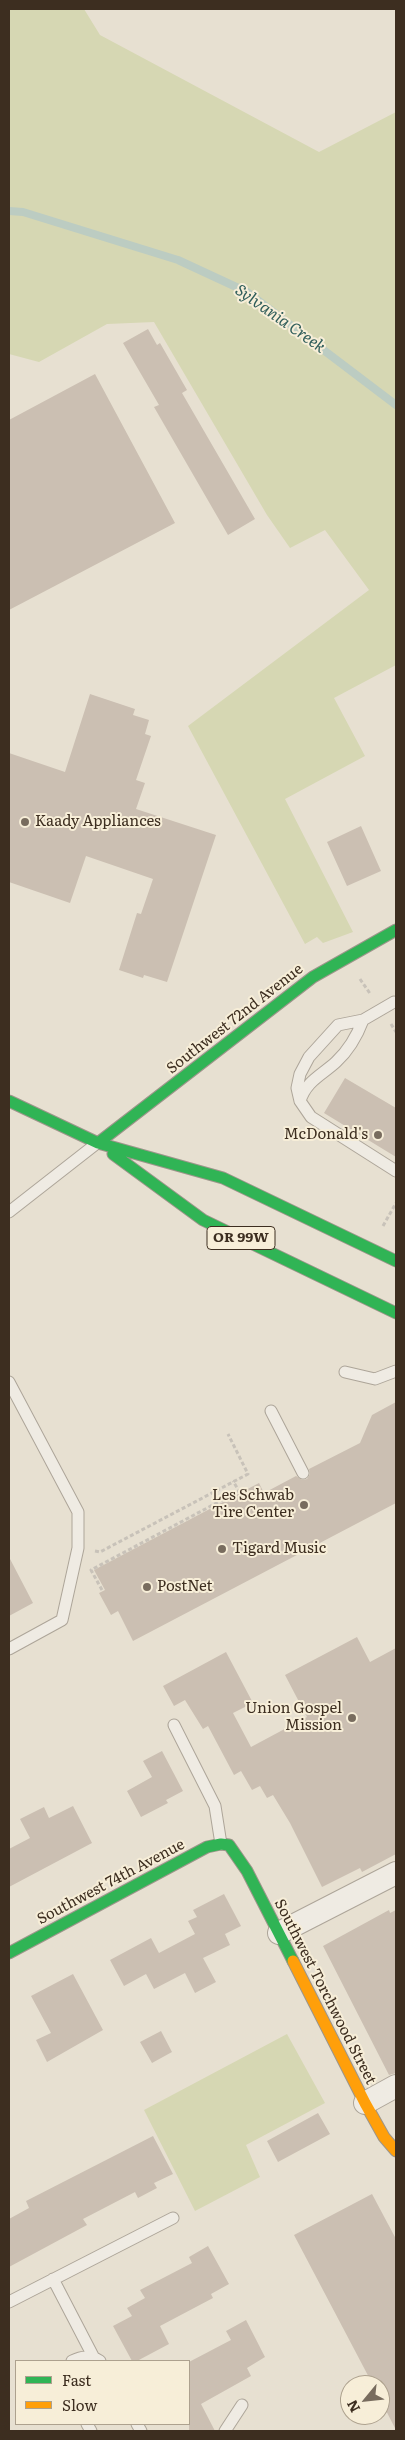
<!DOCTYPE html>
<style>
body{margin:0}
#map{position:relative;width:405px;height:2440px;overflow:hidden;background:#e7e0d1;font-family:Literata,serif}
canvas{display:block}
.frame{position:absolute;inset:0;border:10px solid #3d2e20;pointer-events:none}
.legend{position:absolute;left:15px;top:2360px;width:175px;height:65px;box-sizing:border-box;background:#f7eed8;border:1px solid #ada18e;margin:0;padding:6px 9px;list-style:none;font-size:15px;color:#3d2e20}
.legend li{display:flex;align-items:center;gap:10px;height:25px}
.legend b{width:25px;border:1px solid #ada18e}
.north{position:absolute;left:340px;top:2375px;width:50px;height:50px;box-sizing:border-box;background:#f7eed8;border:1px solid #ada18e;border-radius:50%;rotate:242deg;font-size:14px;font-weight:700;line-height:20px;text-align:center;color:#3d2e20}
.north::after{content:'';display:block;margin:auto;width:18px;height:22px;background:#786c5e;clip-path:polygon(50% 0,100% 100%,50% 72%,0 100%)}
</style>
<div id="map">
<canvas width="405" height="2440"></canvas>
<div class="frame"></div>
<ul class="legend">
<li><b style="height:6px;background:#30b455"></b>Fast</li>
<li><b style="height:6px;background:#ff9f0a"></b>Slow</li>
</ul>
<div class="north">N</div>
</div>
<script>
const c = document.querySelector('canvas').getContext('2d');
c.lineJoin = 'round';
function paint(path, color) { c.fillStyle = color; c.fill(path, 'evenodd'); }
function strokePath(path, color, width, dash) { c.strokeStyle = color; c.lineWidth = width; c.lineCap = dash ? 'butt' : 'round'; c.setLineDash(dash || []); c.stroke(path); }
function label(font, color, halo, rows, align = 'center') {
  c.font = font + ' Literata,serif'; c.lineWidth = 4; c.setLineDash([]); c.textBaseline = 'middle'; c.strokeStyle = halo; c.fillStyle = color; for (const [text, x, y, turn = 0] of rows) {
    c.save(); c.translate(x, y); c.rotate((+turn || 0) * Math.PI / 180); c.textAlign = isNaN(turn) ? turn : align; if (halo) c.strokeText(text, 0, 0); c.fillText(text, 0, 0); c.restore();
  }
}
paint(new Path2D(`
 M9,9H84L100,35L319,152L396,112V665L334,698L365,756L285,799L353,932L323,943L317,937L305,944L188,726L369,590L325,530L290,548L267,515L154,322L107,324L39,362L9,354Z
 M287,2034L325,2103L246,2145L260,2177L195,2211L144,2110Z`), '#d6d7b3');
strokePath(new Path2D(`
 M9,211L23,212L178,260L247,292L396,405`), '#bcccc2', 8);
paint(new Path2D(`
 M148,329L157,345L160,343L187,390L182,393L255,519L228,535L154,407L159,405L123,343Z
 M95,374L175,523L9,610V420Z
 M90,694L135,709L133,715L149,720L145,734L151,736L136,780L145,783L136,809L216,835L167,982L144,975L143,978L119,970L137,913L141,914L153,879L86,856L70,903L9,882V753L65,772Z
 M361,826L381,871L347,886L327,842Z
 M345,1078L396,1108V1157L324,1113Z
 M396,1402V1503L133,1641L118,1611L111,1615L99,1593L105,1590L94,1570L259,1483L264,1493L296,1476L302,1480L307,1479L310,1474L309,1469L360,1443L372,1415Z
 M9,1557L33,1603L9,1616Z
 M357,1637L370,1662L396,1648V1854L362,1872L360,1868L322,1887L290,1823L273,1795L267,1798L260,1786L252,1790L241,1771L234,1775L208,1726L203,1729L185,1700L174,1706L163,1686L226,1652L253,1703L233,1713L251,1747L307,1717L285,1675Z
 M162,1751L183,1791L166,1800L168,1803L141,1817L127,1791L152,1777L143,1761Z
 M73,1806L92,1843L9,1887V1849L30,1838L20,1819L44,1807L49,1818Z
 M224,1894L241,1926L225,1934L230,1945L203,1958L216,1982L195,1993L185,1973L154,1989L146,1974L124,1986L110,1960L151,1938L159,1953L195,1934L188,1921L197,1917L193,1910Z
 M389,1910L390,1913L396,1910V2073L389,2075L323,1946Z
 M73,1974L103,2030L47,2062L36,2040L51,2033L31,1996Z
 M161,2031L172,2052L152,2063L140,2042Z
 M318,2113L330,2134L278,2162L267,2141Z
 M153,2136L173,2174L154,2183L157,2188L138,2198L135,2192L83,2219L87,2225L9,2267V2219L29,2208L26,2201Z
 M372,2194L396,2239V2430L380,2399V2385H373L294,2235Z
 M208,2246L229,2284L211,2294L213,2298L160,2326L169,2344L137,2361H132L113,2326L132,2316L127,2308L145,2298L140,2290L192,2263L189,2257Z
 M246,2320L265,2357L247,2368L251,2376L201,2404L215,2431H189V2362L231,2340L226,2331Z`), '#cbbfb2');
const lane = new Path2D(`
 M394,1002L363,1020L338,1025L309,1057L300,1074L297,1088L300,1101L311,1117L396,1171
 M300,1101C306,1081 322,1075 336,1062C349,1050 357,1036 363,1020
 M9,1212L96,1144
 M345,1372L375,1379L396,1371
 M9,1382L78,1512V1548L62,1620L9,1649
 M271,1411L303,1473
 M174,1725L215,1806L221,1844
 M53,2279L93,2356
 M9,2302L173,2218
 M72,2361C82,2356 90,2355 100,2361
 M87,2424L91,2431
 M137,2424L141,2431
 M225,2431L242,2405`);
const street = new Path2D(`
 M279,1933L396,1873
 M365,2103L396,2086`);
const fast = new Path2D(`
 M9,1101L98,1143L223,1178L396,1261
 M98,1143L313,977L396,930
 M113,1154L203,1220L396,1313
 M9,1953L207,1847L221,1844L229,1845L247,1871L293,1961`);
const slow = new Path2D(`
 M293,1961L365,2103L384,2137L396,2151`);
strokePath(lane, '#ada599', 13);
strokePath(street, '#ada599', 24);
strokePath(fast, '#9c958a', 13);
strokePath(slow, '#9c958a', 13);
strokePath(new Path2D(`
 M360,979L371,995
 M391,1024L396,1032
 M383,1226L396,1203
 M95,1551L100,1552L248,1474L228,1434
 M102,1590L91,1570L239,1491L233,1481`), '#c8c2b9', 3, [4, 2.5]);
strokePath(lane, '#efebe3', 11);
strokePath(street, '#efebe3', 22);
strokePath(fast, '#30b455', 11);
strokePath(slow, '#ff9f0a', 11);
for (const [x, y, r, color] of [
 [25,822,5,"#786c5e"],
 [378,1135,5,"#786c5e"],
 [304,1505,5,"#786c5e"],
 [222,1549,5,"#786c5e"],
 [147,1587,5,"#786c5e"],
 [352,1718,5,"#786c5e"]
]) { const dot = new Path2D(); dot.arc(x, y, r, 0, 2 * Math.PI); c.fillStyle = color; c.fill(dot); strokePath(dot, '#f7eed8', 2); }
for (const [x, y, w] of [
 [241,1238,68]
]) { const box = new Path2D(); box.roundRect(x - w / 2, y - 11.5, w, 23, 4); c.fillStyle = '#f7eed8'; c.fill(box); strokePath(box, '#3d2e20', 1); }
label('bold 14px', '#3d2e20', null, [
 ["OR 99W",241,1238]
]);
label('15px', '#3d2e20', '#f7eed8', [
 ["Kaady Appliances",35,822],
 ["McDonald's",368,1135,"right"],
 ["Les Schwab",294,1496,"right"],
 ["Tire Center",294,1513,"right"],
 ["Tigard Music",232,1549],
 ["PostNet",157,1587],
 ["Union Gospel",342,1709,"right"],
 ["Mission",342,1726,"right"]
], 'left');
label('15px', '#3d2e20', '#f7eed8', [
 ["Southwest 72nd Avenue",235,1019,-38],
 ["Southwest 74th Avenue",111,1882,-28],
 ["Southwest Torchwood Street",325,1992,63]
]);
label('italic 16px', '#2f5d5a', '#f7eed8', [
 ["Sylvania Creek",280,319,35]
]);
</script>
